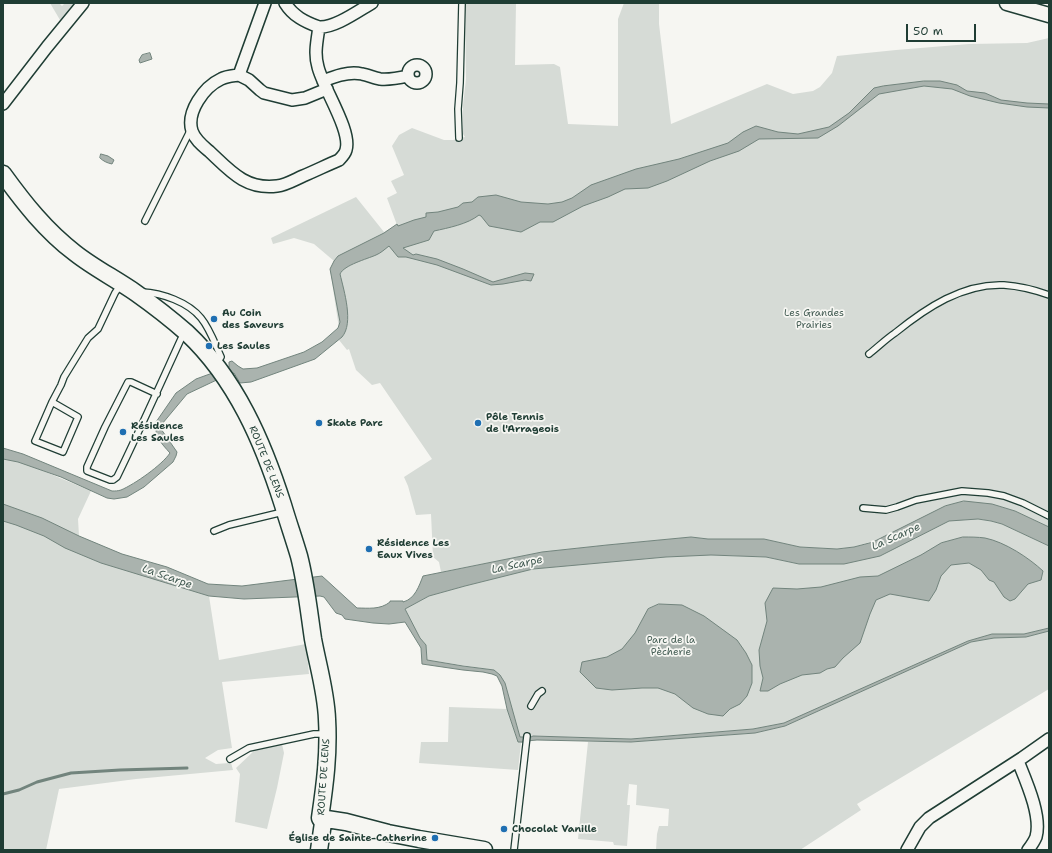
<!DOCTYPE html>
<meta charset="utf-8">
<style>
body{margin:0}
#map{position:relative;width:1052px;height:853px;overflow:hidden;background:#f6f6f2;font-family:"Shantell Sans",sans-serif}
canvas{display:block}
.frame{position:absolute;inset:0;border:4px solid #1f3d34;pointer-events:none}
.scale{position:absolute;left:906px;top:24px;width:70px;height:18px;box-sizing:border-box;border:2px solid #1f3d34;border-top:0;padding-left:5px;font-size:12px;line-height:14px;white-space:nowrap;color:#1f3d34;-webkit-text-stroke:3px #f6f6f2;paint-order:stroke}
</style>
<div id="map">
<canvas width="1052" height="853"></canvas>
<div class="frame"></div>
<div class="scale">50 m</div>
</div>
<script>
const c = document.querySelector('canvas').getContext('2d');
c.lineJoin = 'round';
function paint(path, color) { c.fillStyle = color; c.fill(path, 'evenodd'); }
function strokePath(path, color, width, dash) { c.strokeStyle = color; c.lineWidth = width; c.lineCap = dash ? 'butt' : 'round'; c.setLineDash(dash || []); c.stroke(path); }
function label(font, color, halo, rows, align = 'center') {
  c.font = font + ' "Shantell Sans",sans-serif'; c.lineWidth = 3.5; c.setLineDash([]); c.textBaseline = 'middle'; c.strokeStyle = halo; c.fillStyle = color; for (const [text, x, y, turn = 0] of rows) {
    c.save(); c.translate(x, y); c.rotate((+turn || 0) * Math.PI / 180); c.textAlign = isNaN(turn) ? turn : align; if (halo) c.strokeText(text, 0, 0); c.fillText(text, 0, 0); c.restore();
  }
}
paint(new Path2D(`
 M50,3H59L62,6L65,3H74L60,20Z
 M465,3H516L515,65L554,64L560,67L568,124L618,126V19L624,3H659V24L671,124L767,84L793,94L813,91L820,87L832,73L837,56L896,50L969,44L1027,43L1049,38V527L1015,511L992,504L854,547L837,549L800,547L764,539H708L691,537L607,545L543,552L441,572L439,562L433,557L431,514L416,515L408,486L404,477L432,459L380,383L372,385L356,370L349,349L347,350L339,340L342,337L340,335L330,269L334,261L314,244L294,238L273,244L271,238L356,197L384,232L397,225L387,198L397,193L391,181L404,175L392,146L399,135L412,128L444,140H453L465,137L463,134V105L466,79Z
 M3,454L91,491L78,519L79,536L122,554L188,589L209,596L219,660L306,644L309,674L222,682L232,748L218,750L205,758L216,764L229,763L230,759L233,770L136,779L59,789L46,850H3Z
 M978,519L991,521L1002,524L1049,546V628L1024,634H992L968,641L797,718L784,723L753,729L631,739L533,736L531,737H519L505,683L494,670L427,660L426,645L420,638L405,609L429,596L465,586L533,569L602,562L687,555H711L766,557L799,564L880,556L948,520Z
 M1049,631V689L857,804L861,810L800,850H656L657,834L659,826H668L669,809L636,805L637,785L629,784L627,805H630L627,846L614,845L613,842L578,839L588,742H631L755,733L785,726L971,642L994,638L1026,637Z
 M449,707L507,709L518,742L521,743L518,770L419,763L421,742H448Z
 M282,744L284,753L277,788L267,829L235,822L240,774L236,768L255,750Z`), '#d6dbd6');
const water = new Path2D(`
 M150,53L152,59L140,63L139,60L142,55Z
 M924,81H940L957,85L967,91L985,93L1001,100L1027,103L1049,104V108L1027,107L999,103L970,96L952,89L924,86L879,94L838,126L818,138L759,139L739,151L710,161L667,181L648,188L625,189L608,197L583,206L553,222H540L523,231L521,232L489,226L481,216L479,215C468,224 448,228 434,231L429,240L403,248L413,255L416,254L437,259L463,269L493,282L500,280L525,273L534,274L531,281L525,280L503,284L491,285L437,265L406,257H398L389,246C385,249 381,253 376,255C367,259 344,265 340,274C344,291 354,323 342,337L315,359L251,382L240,383L234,373L223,377L187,394L162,424L161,429L177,452L176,456L173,462L144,487L127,497L114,499L107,498L61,477L18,462L3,459V448L23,454L112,491C115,491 118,491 121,490C135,484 162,465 170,453C161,443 154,436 156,422L176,393L196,379L229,367V362L232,361L238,366L243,369L257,368L304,352L322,342L338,328L340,322L330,269L334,261L338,256L384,233L397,224L398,226L414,220L426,217V213L438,212L458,207L463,203L472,202L478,197L496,195L521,202L548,204L562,202L572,198L591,185L636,169L679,159L728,143L743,132L756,126L778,132L798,134L829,127L849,113L874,88L883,86Z
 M101,154L108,156L114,160L112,164C107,163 103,161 100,158Z
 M964,501L992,504L1015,511L1049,527V546L1002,524L991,521L978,519L949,521L880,556L844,564H799L766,557L711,555L666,557L533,569L465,586L429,596L405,609L420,638L426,645L427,660L463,666L494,670L500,675L505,683L520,737H531L533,736L631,739L753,729L784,723L968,641L992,634H1024L1049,628V631L1026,637L994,638L971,642L785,726L755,733L631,742L537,740C530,740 524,743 518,742L507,709L502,686L497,676L492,674L483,672L463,670L422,664L421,648L405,622L389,624L373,623L345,619L342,615L336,613L324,597L320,596L244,599L209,596L101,563L65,548L44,536L16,525L3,521V504L42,518L79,536L122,554L167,567L208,584L242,586L322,576L357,608C368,608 380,610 390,602V601H403V602C415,599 419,586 423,576L542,552L607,545L691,537L708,539H764L800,547L837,549L854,547L873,542L945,506Z
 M963,537C970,537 978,537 985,538C1005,542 1029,558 1043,571L1041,580L1028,584L1015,599L1010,601L1004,597L994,582L989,580L981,570L969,563L951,565L941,576L936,590L929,601L890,594L876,600L870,614L860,643L843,658L835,667L827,669L820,673L802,675L780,684L768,691H760L763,678L760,666L759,650L767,621L765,603L773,588L797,589L821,587L860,577L878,576L921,555L941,543Z
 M659,604L682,605L704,616L737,640L746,653L752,665V683L747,696L740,704L730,709L723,716L708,714L693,708L675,694L658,688H642L612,690L596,688L580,672L582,662L607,657L622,649L635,633L648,609Z`);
paint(water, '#aab3ae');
strokePath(water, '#72847d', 1);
strokePath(new Path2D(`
 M3,794L19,790L37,782L71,773L120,770L187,768`), '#72847d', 3);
const service = new Path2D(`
 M459,138L458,109L460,83L462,3
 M145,221L191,129
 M142,292C162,293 188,302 201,318C210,329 215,344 221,357L217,363
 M869,354C878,347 886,339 895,333C926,308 963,283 1004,285C1019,286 1035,290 1049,295
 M157,394L131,382H128L105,427L87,467V471L110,480H113L117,477C139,432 160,385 181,339L185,333
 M52,402L78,417L63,452L35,441L52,402L61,385L64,377L88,338L98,329L115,293L121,284
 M863,508L886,510L897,507L916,500L962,491L988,493L1004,496L1023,503L1049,516
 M214,531L229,525L283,512
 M531,706L538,694L542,691
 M230,759L249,748L314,734H327
 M514,850L527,736`);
const minor = new Path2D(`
 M265,3L239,75C232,76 227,76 221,79C204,87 186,112 192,131C195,140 203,146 210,152C230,171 246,190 277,186C286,185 294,180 303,176C315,171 327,165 339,160C342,157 345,154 346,150C352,131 323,88 318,67C314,54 317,41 319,27C305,22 293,16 285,3
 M319,27C335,28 358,11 372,3
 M408 74a9 9 0 1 1 18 0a9 9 0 1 1-18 0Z
 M239,75L249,80L260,90L264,93L292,100L305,98L327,89
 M323,81C335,76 349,71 362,74C368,75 374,78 380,79C390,80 399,78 408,76
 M3,104L47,47L83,3
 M1018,761C1026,781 1042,816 1036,837C1034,842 1031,846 1028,850
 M907,850L920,827L929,818L1022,758L1049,739`);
const tertiary = new Path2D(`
 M1007,3L1049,15`);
const secondary = new Path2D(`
 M3,174C24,203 46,231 75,253C94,268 116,279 136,293C153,305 171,319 187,333C236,379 263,442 283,505C288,522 294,539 299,556C306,583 309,612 313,639C318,666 326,692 327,719C329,753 325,784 320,818L323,823L319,850
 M320,818L346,822L388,833L419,839L484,850`);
strokePath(service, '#1f3d34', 8);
strokePath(minor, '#1f3d34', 14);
strokePath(tertiary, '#1f3d34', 17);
strokePath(secondary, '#1f3d34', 19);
strokePath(service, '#f6f6f2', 5.5);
strokePath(minor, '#f6f6f2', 11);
strokePath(tertiary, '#f6f6f2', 14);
strokePath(secondary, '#f6f6f2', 16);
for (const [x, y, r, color] of [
 [214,319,4,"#1f6fb2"],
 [209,346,4,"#1f6fb2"],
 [319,423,4,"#1f6fb2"],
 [478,423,4,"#1f6fb2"],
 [123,432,4,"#1f6fb2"],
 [369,549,4,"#1f6fb2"],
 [504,829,4,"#1f6fb2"],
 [435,838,4,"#1f6fb2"]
]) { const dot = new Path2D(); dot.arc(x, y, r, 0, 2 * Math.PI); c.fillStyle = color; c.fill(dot); strokePath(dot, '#f6f6f2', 1.5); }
label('bold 10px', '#1f3d34', '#f6f6f2', [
 ["Au Coin",222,313],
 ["des Saveurs",222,325],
 ["Les Saules",217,346],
 ["Pôle Tennis",486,417],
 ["de l'Arrageois",486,429],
 ["Skate Parc",327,423],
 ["Résidence",131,426],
 ["Les Saules",131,438],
 ["Résidence Les",377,543],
 ["Eaux Vives",377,555],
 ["Chocolat Vanille",512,829],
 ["Église de Sainte-Catherine",427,838,"right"]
], 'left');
label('10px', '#445d54', '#f6f6f2', [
 ["Les Grandes",814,313],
 ["Prairies",814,325],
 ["Parc de la",671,640],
 ["Pècherie",671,652]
]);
label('10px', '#1f3d34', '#f6f6f2', [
 ["ROUTE DE LENS",266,462,68],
 ["ROUTE DE LENS",324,777,-86]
]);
label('italic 11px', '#425a52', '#f6f6f2', [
 ["La Scarpe",896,537,-24],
 ["La Scarpe",517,565,-12],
 ["La Scarpe",167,577,19]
]);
</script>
